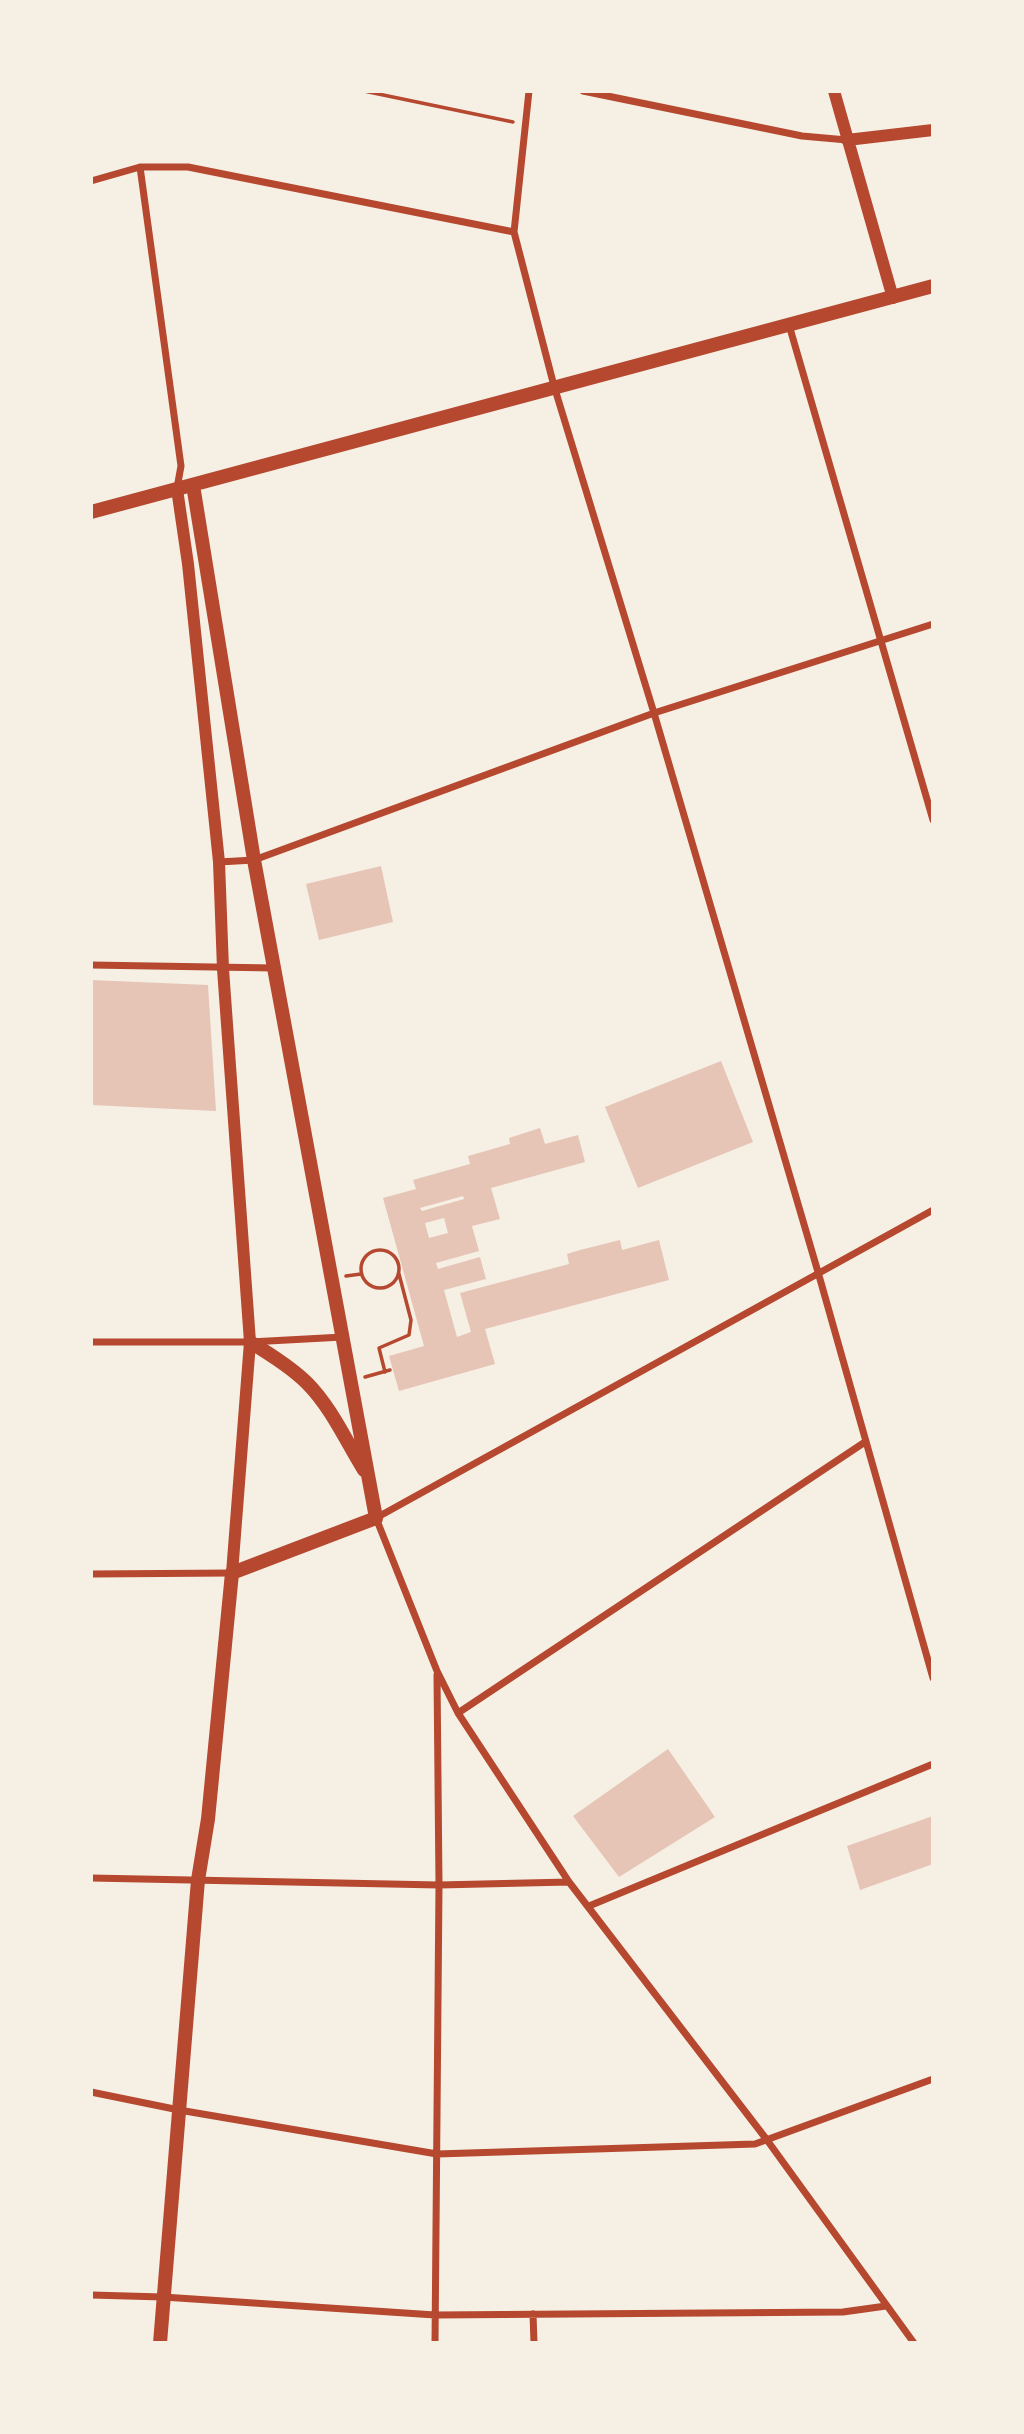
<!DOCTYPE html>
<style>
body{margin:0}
#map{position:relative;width:1024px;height:2434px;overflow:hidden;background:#f6efe4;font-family:Lato,sans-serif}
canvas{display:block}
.frame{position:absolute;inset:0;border:93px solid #f6efe4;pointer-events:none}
</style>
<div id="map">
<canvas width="1024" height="2434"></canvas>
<div class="frame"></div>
</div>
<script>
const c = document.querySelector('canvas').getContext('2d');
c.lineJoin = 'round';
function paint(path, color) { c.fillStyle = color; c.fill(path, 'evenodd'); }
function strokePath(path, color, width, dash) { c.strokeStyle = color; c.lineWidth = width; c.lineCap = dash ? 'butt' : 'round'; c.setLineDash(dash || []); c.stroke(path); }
paint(new Path2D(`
 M381,866L393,922L319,940L306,884Z
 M91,980L208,985L216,1111L91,1105Z
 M721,1061L753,1142L638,1188L605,1107Z
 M540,1128L545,1144L578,1135L585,1162L491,1188L500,1219L472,1226L479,1251L436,1263L438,1269L480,1257L486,1279L444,1290L457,1337L471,1332L460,1293L569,1264L567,1254L580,1250L620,1240L622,1250L659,1240L669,1280L485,1329L495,1364L399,1391L389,1356L424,1346L383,1198L416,1189L413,1180L470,1164L468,1156L510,1144L509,1138ZM463,1196L464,1199L422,1211L420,1208ZM444,1218L448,1233L429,1238L425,1223Z
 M668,1749L715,1817L619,1877L573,1816Z
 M933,1816V1864L860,1890L847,1846Z`), '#e6c5b7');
strokePath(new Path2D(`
 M364,91L513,122
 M361 1269a19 19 0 1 1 38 0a19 19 0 1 1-38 0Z
 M346,1276L361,1274
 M385,1372L379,1348L409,1335L411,1320L399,1274
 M365,1377L390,1370`), '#b5482f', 3.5);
strokePath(new Path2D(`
 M529,91L514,232L554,386L654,713L818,1272L933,1678
 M583,91L802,136L847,140
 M140,167L181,466L177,488
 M91,181L140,167H188L514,232
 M789,325L933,820
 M219,862L254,860L654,713L933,624
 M91,965L274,968
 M91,1342H250L343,1337
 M91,1574L232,1573
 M458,1713L865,1442
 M91,1878L439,1885L569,1882
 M589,1906L933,1764
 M91,2092L179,2110L437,2154L755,2144L933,2079
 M91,2295L163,2297L435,2315L843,2312L886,2306
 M533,2314L534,2343
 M435,2343L439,1885L437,1675
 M914,2343L767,2140L569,1882L458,1713L437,1671L376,1518L933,1210`), '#b5482f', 7);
strokePath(new Path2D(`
 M834,91L893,298
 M847,140L933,130
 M177,489L188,564L219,862L223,969L250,1342L232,1573`), '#b5482f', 12);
strokePath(new Path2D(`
 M91,512L933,286
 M250,1342C270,1354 291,1367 307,1383C331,1407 346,1441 364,1470
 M160,2343L198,1880L208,1819L232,1573L376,1518L254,860L193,485`), '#b5482f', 14);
</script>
